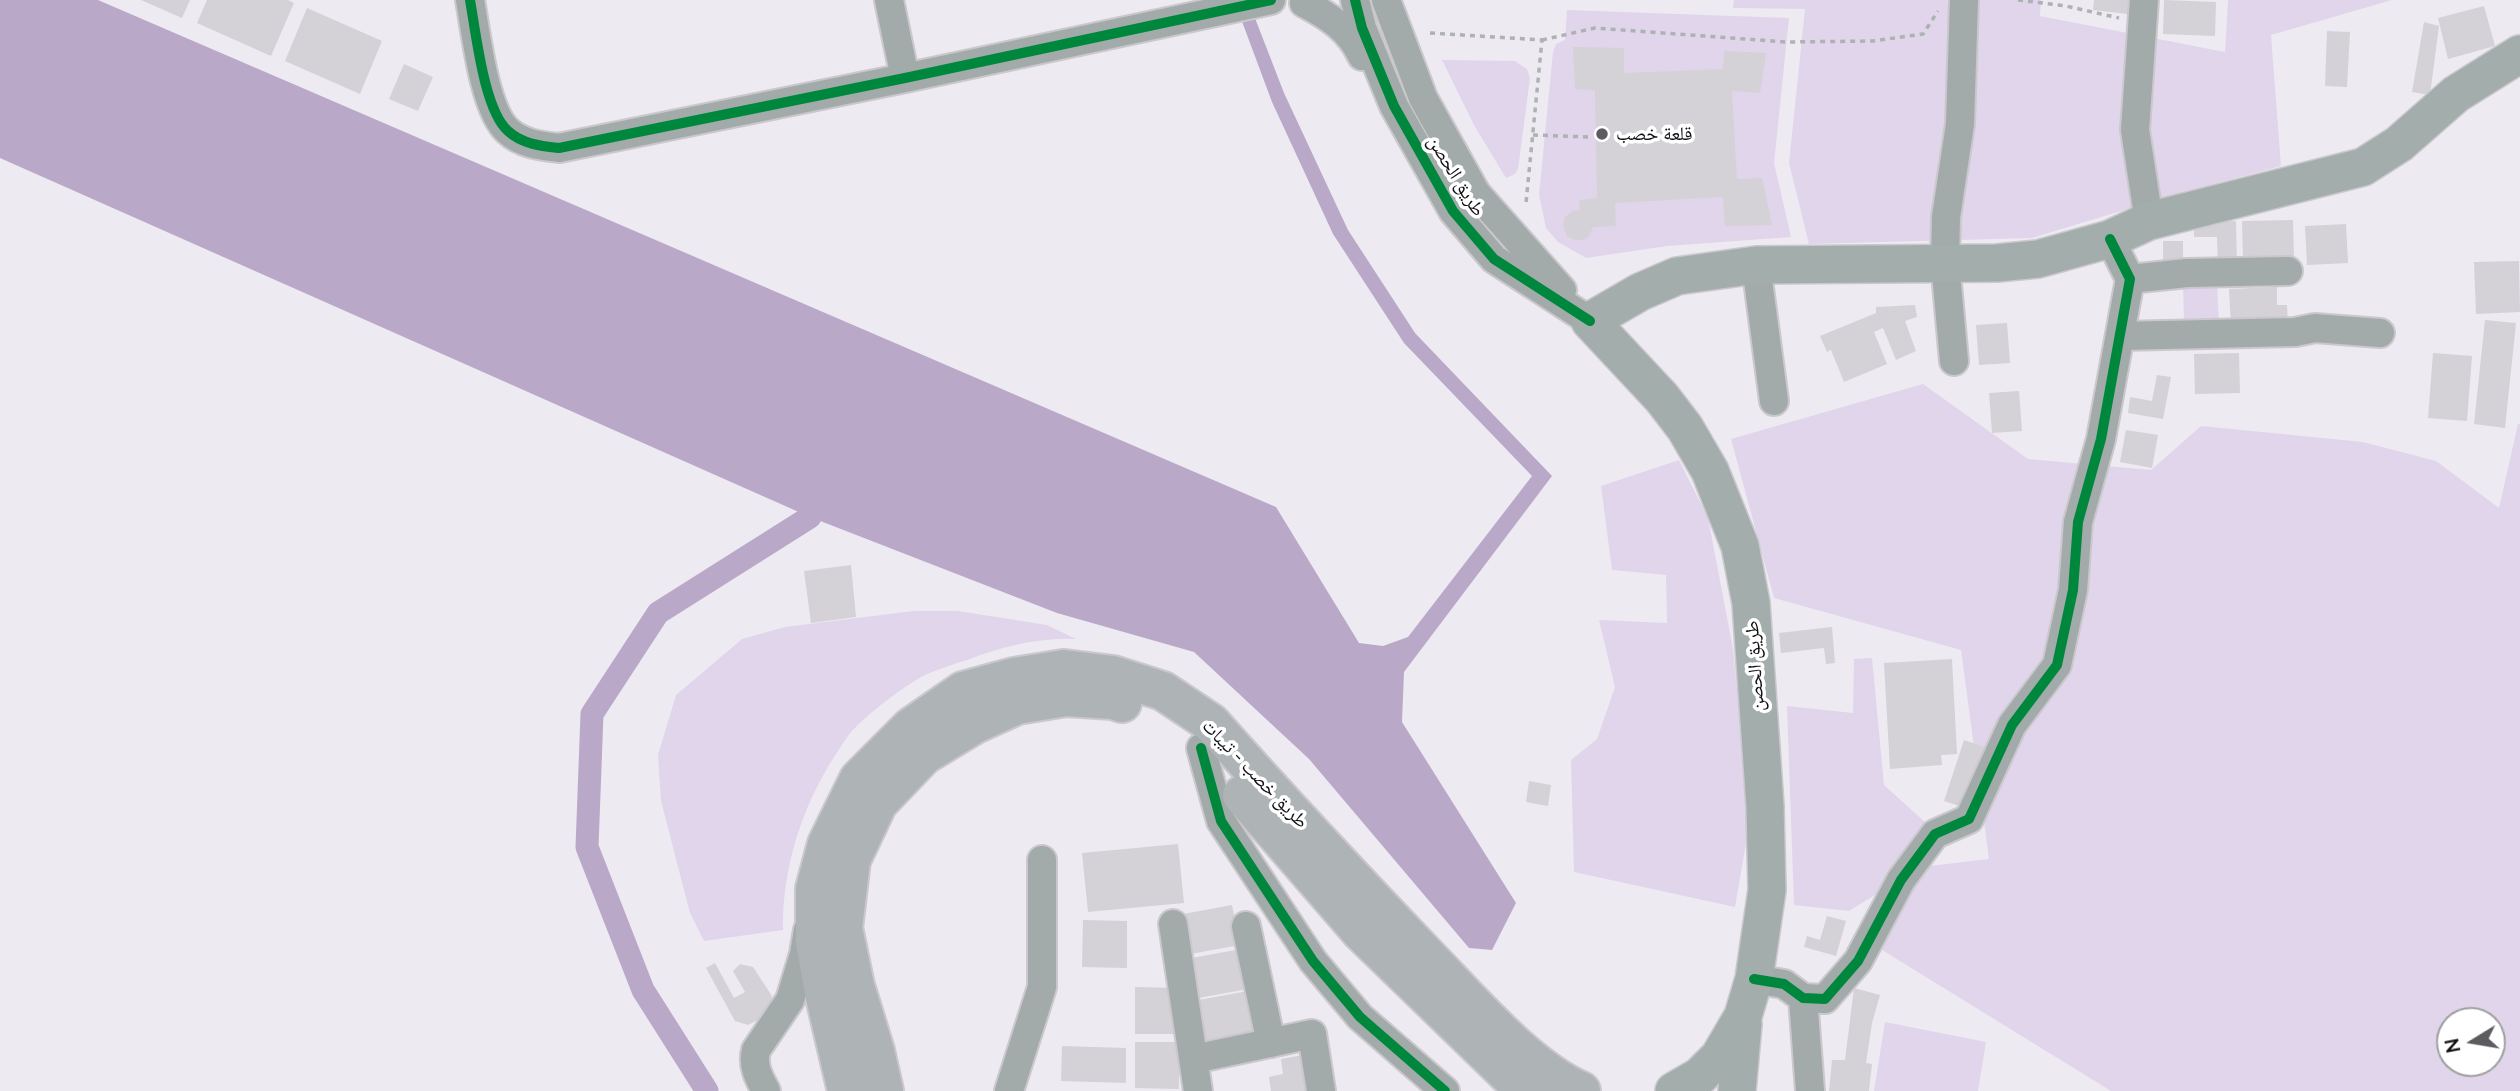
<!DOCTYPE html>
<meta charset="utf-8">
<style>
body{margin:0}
#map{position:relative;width:2520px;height:1091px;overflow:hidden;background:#eeeaf2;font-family:Mulish,sans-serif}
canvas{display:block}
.north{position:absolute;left:2436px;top:1007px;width:70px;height:70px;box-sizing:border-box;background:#fff;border:2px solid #9f9fa0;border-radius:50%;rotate:259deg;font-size:19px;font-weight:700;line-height:28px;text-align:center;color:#100e12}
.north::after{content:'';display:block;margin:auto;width:24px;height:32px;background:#5e5b60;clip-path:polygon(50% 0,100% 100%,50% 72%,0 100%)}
</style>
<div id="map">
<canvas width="2520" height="1091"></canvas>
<div class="north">N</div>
</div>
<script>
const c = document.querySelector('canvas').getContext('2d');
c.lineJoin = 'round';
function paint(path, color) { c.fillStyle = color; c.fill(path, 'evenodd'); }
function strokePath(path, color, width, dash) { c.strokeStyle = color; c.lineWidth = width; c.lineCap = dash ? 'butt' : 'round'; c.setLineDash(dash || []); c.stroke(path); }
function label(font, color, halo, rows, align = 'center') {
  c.font = font + ' Mulish,"Noto Naskh Arabic",sans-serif'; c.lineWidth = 7; c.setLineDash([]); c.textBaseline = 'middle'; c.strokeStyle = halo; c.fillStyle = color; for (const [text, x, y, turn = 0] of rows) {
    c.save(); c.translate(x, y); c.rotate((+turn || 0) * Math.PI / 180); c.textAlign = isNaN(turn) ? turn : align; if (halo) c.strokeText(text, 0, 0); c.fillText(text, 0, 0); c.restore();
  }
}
paint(new Path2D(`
 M1734,0H2041L2040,16L2225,52L2228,0H2392L2271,35L2281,166L2187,191L2032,238L1809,244L1789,163L1805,9L1733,8Z
 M1567,10L1789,18L1774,163L1791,237L1667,246L1586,258L1558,242L1546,228L1539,195L1553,52L1556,44L1565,40Z
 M1442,60L1515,61L1527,69L1530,78L1518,169L1515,174L1506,178L1474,125Z
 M2217,283L2219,322H2184L2183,284Z
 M1923,384L2028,459L2151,470L2201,426L2363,442L2436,461L2499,508L2518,424H2520V1091H2111L1882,950L1913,868L1989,859L1961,650L1774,598L1731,439ZM2450,1021H2492V1063H2450Z
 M1679,460L1708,518L1733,649L1750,820L1735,907L1574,872L1571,760L1597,739L1615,687L1599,620L1667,623L1666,575L1612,570L1601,486Z
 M913,611H958L1047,625L1076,639C1040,637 1000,647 967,660C953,664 940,669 927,674C908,683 870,712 855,728C847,735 842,746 836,754C802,806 782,868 783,930L704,941L690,913L661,801L658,755L676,695L742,639L785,627Z
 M1872,658L1884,785L1926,823L1922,855L1891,885L1849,911L1794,905L1787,706L1853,713L1854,659Z
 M1885,1022L1986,1042L1978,1091H1874Z`), '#e0d5ea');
paint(new Path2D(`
 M0,0H98L1276,507L1359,643L1383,646L1408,637L1532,476L1404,343L1333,234L1272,102L1234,0H1248L1284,93L1348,230L1415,333L1552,476L1404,672L1402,722L1516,903L1492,950L1469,948L1309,759L1194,652L1057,613L810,517L0,158Z`), '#baa8c9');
strokePath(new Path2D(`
 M707,1091L643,990L587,847L592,714L658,613L810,517`), '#baa8c9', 23);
paint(new Path2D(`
 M141,0H190L182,18Z
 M207,0H288L294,3L271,56L197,23Z
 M2094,0H2138L2136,15L2093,10Z
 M2164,0L2216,2L2215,36L2163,34Z
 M2484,6L2495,46L2448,59L2438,18Z
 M307,8L382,41L360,94L285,61Z
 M2424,22L2439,26L2430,95L2412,92Z
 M2327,31L2350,32L2347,87L2325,86Z
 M1573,47L1624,48V73L1723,69L1724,51L1766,53L1760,93L1732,91L1737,179L1762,178L1772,225L1725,226L1723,197L1615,203L1616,226L1593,227L1589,236L1583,240H1575L1567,236L1563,225L1565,217L1573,211L1580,210L1579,200L1597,198L1595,90L1575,89Z
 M404,64L433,77L418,111L389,99Z
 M2293,220L2294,258L2243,260L2242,221Z
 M2236,221L2237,266L2218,267L2217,237H2194V223Z
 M2346,224L2348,263L2307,265L2305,226Z
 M2163,241H2183V264H2163Z
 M2519,261L2520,312L2476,314L2474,262Z
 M2277,287V305H2287L2288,325L2231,327L2229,289Z
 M1915,305L1917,317L1905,321L1916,351L1896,360L1883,328L1874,332L1887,364L1844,382L1831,350L1827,352L1820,336L1876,313V307Z
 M2485,320L2516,323L2505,428L2474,424Z
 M2007,323L2010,363L1979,365L1976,325Z
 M2239,353L2240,393L2195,394L2194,354Z
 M2433,353L2472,356L2467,421L2428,418Z
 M2157,375L2171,377L2163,419L2128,413L2130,397L2152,401Z
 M2019,391L2022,431L1992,433L1989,393Z
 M2126,430L2158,435L2152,468L2120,462Z
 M851,565L856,617L811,623L804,571Z
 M1832,627L1835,663L1826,664L1824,648L1781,653L1779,633Z
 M1952,659L1957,754L1941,755L1942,765L1890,769L1884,663Z
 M1964,740L1985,747L1965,808L1944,801Z
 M1529,781L1551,785L1548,806L1526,802Z
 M1178,844L1184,903L1088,912L1082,853Z
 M1232,905L1240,945L1185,955L1178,915Z
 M1827,916L1846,921L1836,956L1804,947L1807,936L1820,940Z
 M1083,920L1127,921V968L1082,967Z
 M1241,949L1248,989L1193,999L1186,959Z
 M715,963L734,998L745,992L733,971L740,964L753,967L772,996L769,1014L748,1025L735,1021L706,968Z
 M1135,987L1179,988V1034H1135Z
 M1854,988L1880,995L1872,1023L1866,1063L1872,1064L1869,1091H1829L1832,1060H1845Z
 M1248,991L1256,1031L1201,1041L1193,1001Z
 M1135,1042H1179V1089L1135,1088Z
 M1062,1046L1126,1048V1083L1061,1081Z
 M1303,1055L1309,1091H1271L1269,1077L1283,1074L1281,1059Z`), '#d4d1d7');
const minor = new Path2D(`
 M470,0C476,33 484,110 508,131C522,144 541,146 559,148L905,78L1271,0
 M889,0L905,78
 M1355,0L1362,28L1394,106L1453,211L1494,259L1590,321
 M1386,0L1423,98L1476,193L1562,290
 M2144,0L2135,130L2149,221
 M1304,3C1329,16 1350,30 1362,56
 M1756,265L1774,401
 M2130,279L2187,273L2288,271
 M2120,336L2295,332L2315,328L2380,333
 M1954,361L1945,262L1946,217L1960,124L1964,0
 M1201,748L1221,821L1313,961L1360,1017L1445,1091
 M1173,924L1198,1091
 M1246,926L1271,1043
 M1754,979L1784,984L1803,998L1825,999L1858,961L1901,880L1935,834L1969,819L2012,725L2057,665L2073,590L2078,522L2101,439L2130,279L2110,239
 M1803,998L1810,1091
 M1194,1059L1312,1034L1321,1091
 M766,1091C759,1078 752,1066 756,1050L790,1000L804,954L808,930
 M1009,1091L1042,987V860`);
const major = new Path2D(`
 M1674,1091L1700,1076L1719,1057L1743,1016L1754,979L1767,890L1765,806L1751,603L1740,546L1710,471L1685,428L1662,398L1590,321L1640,292L1677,276L1756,265L1997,263L2038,259L2110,239L2149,221L2363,167L2399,144L2456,94L2520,54
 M1737,1091L1743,1024`);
const highway = new Path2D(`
 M1242,795L1361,932L1525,1091
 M847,1091L825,997L815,942V889L827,844L859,779L911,727L963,691L1014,677L1064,669L1113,675L1163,691L1211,723C1282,803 1355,881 1429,958C1470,1000 1528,1068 1581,1091
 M884,1091L875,1051L855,986L843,928L851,860L878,803L924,755L975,724L1017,705L1066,697L1113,700L1122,703`);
strokePath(minor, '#cac8cd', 32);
strokePath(major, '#cac8cd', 40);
strokePath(highway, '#cac8cd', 42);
strokePath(new Path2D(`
 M2018,0L2066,6L2119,18
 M1430,33L1542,40L1526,203
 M1542,40L1595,28L1786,42L1873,41L1923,34L1938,11
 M1533,135L1590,137`), '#adb2b2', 3.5, [5, 5]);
strokePath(minor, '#a2aba9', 28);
strokePath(major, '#a3adac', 37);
strokePath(highway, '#aeb3b6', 38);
strokePath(new Path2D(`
 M470,0C476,33 484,110 508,131C522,144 541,146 559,148L905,78L1271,0
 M1355,0L1362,28L1394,106L1453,211L1494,259L1590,321
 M1201,748L1221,821L1313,961L1360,1017L1445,1091
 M1754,979L1784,984L1803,998L1825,999L1858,961L1901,880L1935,834L1969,819L2012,725L2057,665L2073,590L2078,522L2101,439L2130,279L2110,239`), '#00873e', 10);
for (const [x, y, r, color] of [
 [1602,134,7,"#5e5b60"]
]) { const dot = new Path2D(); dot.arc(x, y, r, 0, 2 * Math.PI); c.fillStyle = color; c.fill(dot); strokePath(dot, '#fff', 2.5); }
label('19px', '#100e12', '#fff', [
 ["قلعة خصب",1616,134]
], 'left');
label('19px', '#100e12', '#fff', [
 ["طريق الحصن",1456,176,58],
 ["طريق الحصن",1755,666,-94],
 ["طريق خصب - تيبات",1255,774,46]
]);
</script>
